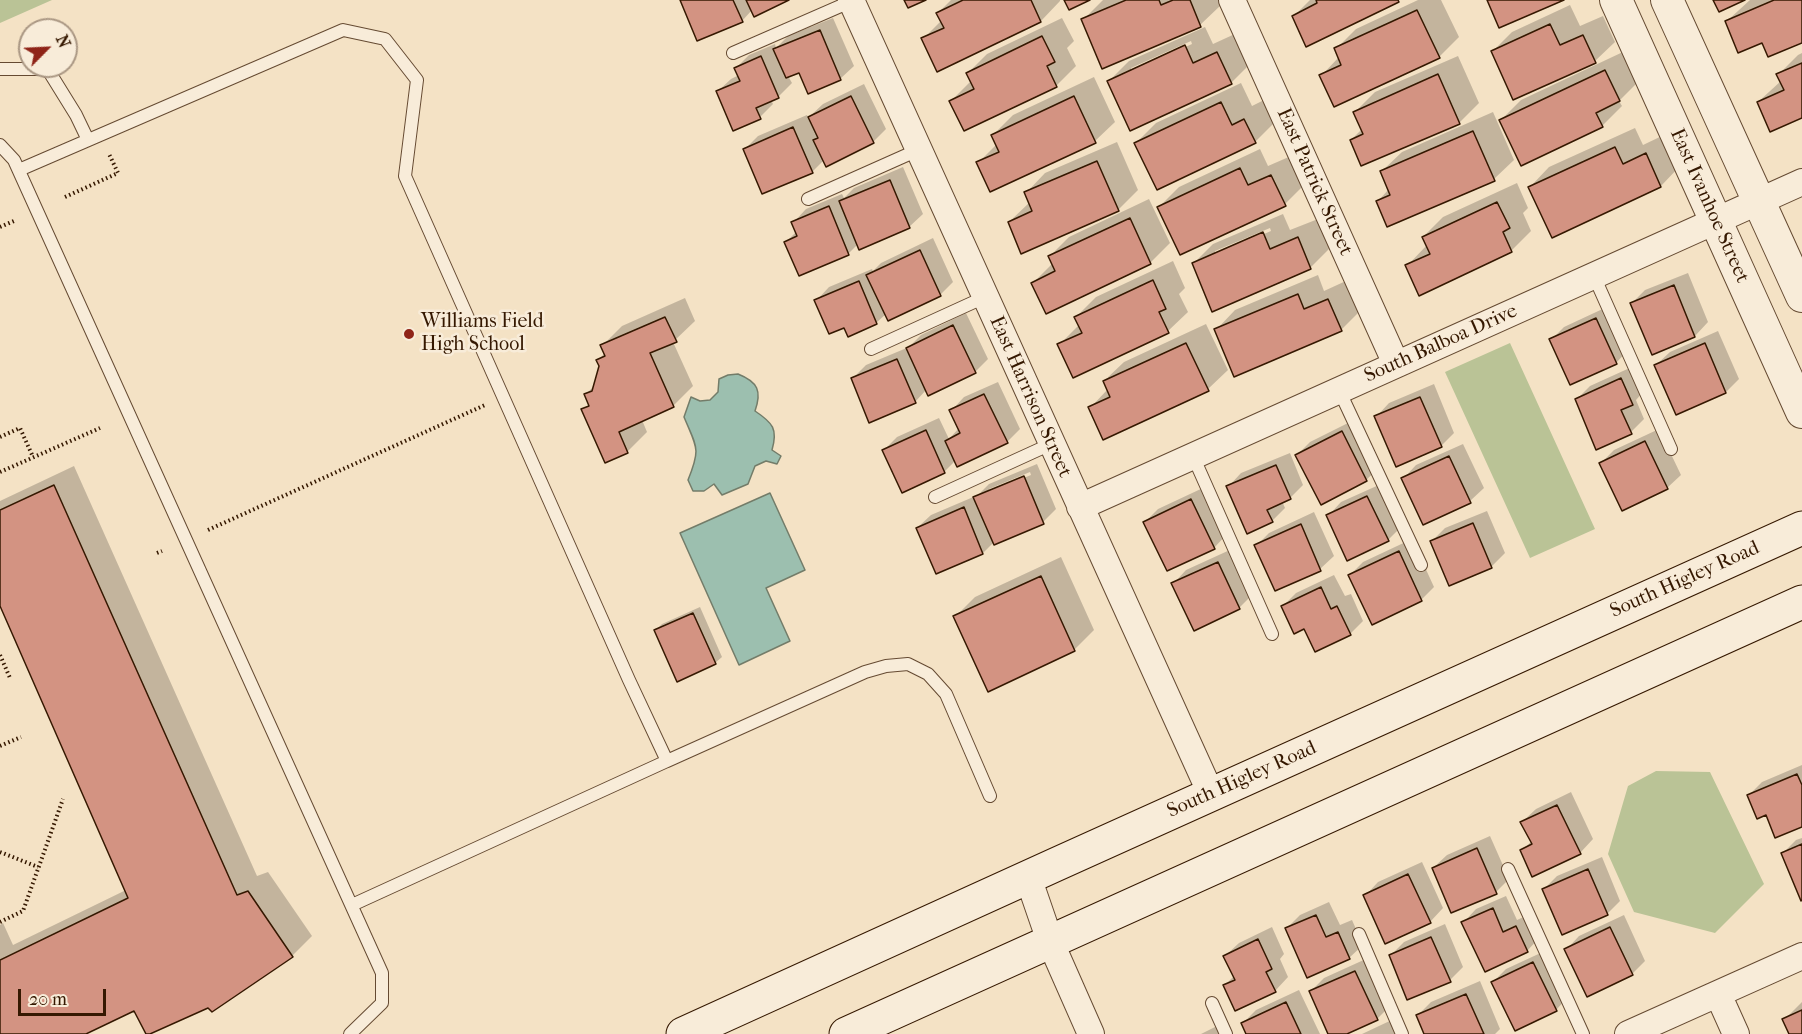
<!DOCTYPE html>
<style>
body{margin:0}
#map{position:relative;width:1802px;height:1034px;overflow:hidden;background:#f4e2c5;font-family:"IM FELL French Canon",serif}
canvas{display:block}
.north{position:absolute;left:18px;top:18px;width:60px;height:60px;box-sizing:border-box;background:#f8ecd9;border:2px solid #aa9783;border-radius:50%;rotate:66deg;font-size:16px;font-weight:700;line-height:24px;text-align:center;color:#351801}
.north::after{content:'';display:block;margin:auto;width:21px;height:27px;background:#8f2418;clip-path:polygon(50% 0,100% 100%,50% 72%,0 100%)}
.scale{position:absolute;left:18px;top:989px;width:88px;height:27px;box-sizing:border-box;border:3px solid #351801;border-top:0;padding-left:8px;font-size:18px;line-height:21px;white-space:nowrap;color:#351801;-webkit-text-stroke:4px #f8ecd9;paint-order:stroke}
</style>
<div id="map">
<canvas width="1802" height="1034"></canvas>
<div class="north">N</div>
<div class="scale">20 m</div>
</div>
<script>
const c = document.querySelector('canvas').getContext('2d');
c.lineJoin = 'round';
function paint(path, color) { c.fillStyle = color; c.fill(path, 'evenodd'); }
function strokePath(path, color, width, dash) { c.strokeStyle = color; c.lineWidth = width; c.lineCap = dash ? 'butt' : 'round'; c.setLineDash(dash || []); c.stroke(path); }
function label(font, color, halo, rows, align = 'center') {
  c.font = font + ' "IM FELL French Canon",serif'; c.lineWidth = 5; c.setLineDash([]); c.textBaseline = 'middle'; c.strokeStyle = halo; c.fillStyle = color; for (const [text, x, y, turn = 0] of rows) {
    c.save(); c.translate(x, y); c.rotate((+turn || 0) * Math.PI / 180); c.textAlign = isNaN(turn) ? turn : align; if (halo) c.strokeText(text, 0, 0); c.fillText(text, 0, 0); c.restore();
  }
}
paint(new Path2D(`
 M0,0H52L0,23Z
 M1510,343L1595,529L1530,558L1445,372Z
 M1656,771L1710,772L1764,884L1715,933L1634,912L1608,854L1628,786Z`), '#bac396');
const water = new Path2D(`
 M738,374C758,382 762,391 755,411C773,423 778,429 772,450L781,456L777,464L766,461L755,466L748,484L722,495L714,484L704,491H693L688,480C701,448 697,448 684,417L691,397L700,401L710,400L718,392L719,379L728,375Z
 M770,493L805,570L766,588L790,641L739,665L680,533Z`);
paint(water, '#9cbfaf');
strokePath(water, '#737c69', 1.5);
paint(new Path2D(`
 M681,0H786L752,10L742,21Z
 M951,0H1060V1L1041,21L923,39L942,20L938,13Z
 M1103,0H1218L1220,6L1200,25L1083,20Z
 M1310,0H1400L1294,16Z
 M1418,0H1441L1459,37L1439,57L1321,76L1339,57L1336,49L1356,29Z
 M1750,0H1802V42L1763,41L1727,21Z
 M1570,5L1580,26L1603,16L1615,42L1595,61L1493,51L1512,32Z
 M833,18L854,66L840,79L800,71L788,76L792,83L778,97L771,100L773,104L760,117L717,92L731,79L739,75L736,68L749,55L775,44L776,48L788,36Z
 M1062,18L1074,41L1067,48L1076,66L1056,86L951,101L971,81L968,73L987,54Z
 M1205,27L1213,44L1237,33L1251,63L1231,83L1109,81L1129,61ZM1191,41L1192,44L1131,72V68Z
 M1625,51L1639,81L1619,101L1622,106L1602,126L1501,120L1521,100Z
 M1802,53V116L1758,102L1781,81L1778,75L1798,55Z
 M1458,56L1479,103L1459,123L1351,140L1362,129L1355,112L1375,92Z
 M1094,77L1115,122L1095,141L978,163L997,144L993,135L1013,115Z
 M1241,83L1252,106L1264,100L1275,122L1255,142L1136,143L1156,123Z
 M864,84L886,129L873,142L824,160L812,172L745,149L758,136L807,115L808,118L823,104Z
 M1493,112L1514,160L1494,179L1378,201L1389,189L1382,171L1402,152Z
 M1635,128L1643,145L1666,134L1680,166L1661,186L1530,187L1549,167Z
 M1117,142L1138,190L1118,210L1009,222L1030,202L1026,193L1045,173Z
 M1260,149L1268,166L1291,156L1304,185L1285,204L1159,207L1179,187Z
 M903,167L923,214L909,227L858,244L848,254L786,242L797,231L793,223L806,209L842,194L844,198L854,188Z
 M1517,183L1528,208L1523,213L1531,231L1511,251L1407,266L1427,245L1423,237L1443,217Z
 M1149,199L1170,243L1150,263L1033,283L1053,263L1049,257L1069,237Z
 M1283,214L1290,230L1318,219L1330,248L1310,268L1194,263L1213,244ZM1270,228L1271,231L1215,255V251Z
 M933,238L953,282L940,295L886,314L876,323L844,326L816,301L829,287L872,269L873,271L881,263Z
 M1173,261L1185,288L1179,294L1188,312L1168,331L1059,345L1080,324L1076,317L1096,297Z
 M1688,273L1708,322L1695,336L1652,353L1632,303L1645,290Z
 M1318,275L1324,291L1348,280L1361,310L1341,330H1216L1235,310Z
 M685,298L695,321L673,342L693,386L673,406L642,420L647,432L628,451L606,461L583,410L590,403L586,394L595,385L600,366L598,360L605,353L602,346L622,326Z
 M1609,306L1629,349L1616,363L1551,340L1564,327Z
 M966,313L988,359L975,372L927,389L915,402L852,379L866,365L909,347L921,335Z
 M1206,324L1228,370L1208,389L1090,408L1108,389L1104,381L1124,362Z
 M1718,331L1739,379L1726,392L1656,365L1670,352Z
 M1634,366L1645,390L1636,400L1644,419L1631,432L1577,399L1590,386Z
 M998,382L1020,429L1007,442L956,460L944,472L884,450L897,437L939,418L949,439L959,428L951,411L964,397Z
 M1434,384L1454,433L1441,446L1376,417L1389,403Z
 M1356,419L1380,467L1366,480L1297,455L1310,442Z
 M1659,429L1681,475L1667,488L1622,509L1601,463L1614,450Z
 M1463,444L1484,488L1470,501L1423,523L1403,479L1416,465Z
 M1290,453L1303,485L1290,498L1282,501L1285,508L1272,521L1228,487L1241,473Z
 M1037,464L1056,509L1043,522L994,542L983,553L917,528L931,515L978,495L989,484ZM1030,472L1031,475L989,492V489Z
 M74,466L257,876L268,872L312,936L292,956L212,1010L209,1007L134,1009L83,1034H0V925L3,923L13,945L126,890L0,602V501Z
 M1381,484L1401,527L1388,540L1328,516L1341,502Z
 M1205,487L1227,534L1214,548L1145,522L1158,509Z
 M1487,511L1505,553L1491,567L1449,584L1431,542L1445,528Z
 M1314,512L1334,556L1320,569L1276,589L1256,546L1269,533Z
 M1412,539L1434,587L1421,600L1350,575L1363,562Z
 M1232,549L1253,594L1239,608L1173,584L1186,570Z
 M1061,557L1094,630L1074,650L955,617L975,597Z
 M1334,575L1345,596L1351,594L1363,621L1350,634L1305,627L1282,607L1296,593Z
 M700,607L722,657L715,663L655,631L662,624Z
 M1802,765V826L1767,813L1749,795L1762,782Z
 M1571,792L1593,839L1580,853L1522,850L1532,841L1522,822L1536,809Z
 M1490,836L1509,879L1496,892L1433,868L1447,855Z
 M1802,838V898L1783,853L1796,840Z
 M1602,857L1620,901L1607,914L1544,889L1557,876Z
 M1422,862L1443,908L1430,922L1365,896L1378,882Z
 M1506,896L1517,920L1530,914L1540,937L1527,951L1463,923L1476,909Z
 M1329,902L1340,925L1352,920L1363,945L1349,958L1287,928L1300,915Z
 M1624,915L1645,961L1632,974L1566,950L1579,936Z
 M1445,924L1463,967L1450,980L1390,956L1404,942Z
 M1272,927L1284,954L1280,959L1288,977L1275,991L1225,985L1234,976L1225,956L1239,943Z
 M1547,950L1569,996L1556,1010L1493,982L1506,969Z
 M1368,958L1390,1006L1377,1019L1344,1034H1330L1310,992L1324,978Z
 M1480,981L1500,1029L1495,1034H1426L1418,1015L1431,1002Z
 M1299,990L1320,1034H1248L1243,1023L1256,1010Z
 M1802,1002V1034H1791L1784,1020Z
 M1396,1018L1404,1034H1362Z
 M1219,1025L1224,1034H1201Z`), '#0003');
const building = new Path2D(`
 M680,0H733L743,22L697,41Z
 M746,0H789L754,17Z
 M904,0H926L908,8Z
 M963,0H1031L1041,22L937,72L921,38L944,28L936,13Z
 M1064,0H1090L1069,10Z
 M1126,0H1159L1161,5L1173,0H1190L1201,27L1102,69L1081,19Z
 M1316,0H1398L1399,2L1306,47L1292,16L1317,3Z
 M1487,0H1564L1499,28Z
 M1713,0H1745L1719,12Z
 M1774,0H1802V43L1768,57L1762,43L1738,53L1725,21Z
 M1417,10L1440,58L1334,107L1319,75L1341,65L1334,48Z
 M1550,24L1560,45L1583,35L1596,63L1513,100L1491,51Z
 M820,30L841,80L808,94L799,73L786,78L773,49Z
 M1042,36L1055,62L1047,66L1057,87L964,131L949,101L974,89L966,73Z
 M1185,45L1193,63L1217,52L1232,84L1130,131L1107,81Z
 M761,56L779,98L756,108L761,119L733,131L716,91L740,81L734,68Z
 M1802,63V118L1770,132L1757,102L1784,90L1776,74Z
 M1605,70L1620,101L1596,113L1603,127L1521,166L1499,120Z
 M1438,74L1460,124L1361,166L1350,140L1363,134L1353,112Z
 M851,96L874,143L826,167L813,140L818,138L808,117Z
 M1074,96L1096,143L990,192L976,162L999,152L991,135Z
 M1221,102L1232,125L1244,119L1256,143L1157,190L1134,143Z
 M793,127L813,173L762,194L743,149Z
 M1473,131L1495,181L1387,227L1376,201L1390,195L1380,171Z
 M1615,147L1623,164L1646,153L1661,187L1552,238L1528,187Z
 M1097,161L1119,211L1021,254L1008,222L1032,211L1024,192Z
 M1240,168L1248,185L1271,175L1286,206L1180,255L1157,207Z
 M890,180L910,228L859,250L839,201Z
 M1497,202L1510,228L1503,232L1512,252L1419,296L1405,265L1430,254L1422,237Z
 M829,206L849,255L799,276L784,242L797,236L791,222Z
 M1130,218L1151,264L1046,314L1031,283L1055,271L1048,256Z
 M1263,232L1270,249L1298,237L1311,269L1212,312L1192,263Z
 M920,250L941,296L888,321L866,275Z
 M1153,280L1166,309L1159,312L1169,333L1073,378L1057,344L1082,333L1074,317Z
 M859,281L877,324L848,337L844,328L829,334L814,300Z
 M1674,285L1695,337L1652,355L1630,303Z
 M1298,294L1304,309L1328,299L1342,331L1234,377L1214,329Z
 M665,317L677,342L650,353L674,407L619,432L628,453L605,463L581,409L589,406L584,394L592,391L599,366L596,360L605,356L600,345Z
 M1596,318L1617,364L1570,385L1549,339Z
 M953,325L976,373L928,396L906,348Z
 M1186,343L1209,391L1103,440L1088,407L1110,397L1103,381Z
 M1705,343L1726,393L1676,415L1654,365Z
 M897,359L916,403L869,423L851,378Z
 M1621,378L1633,405L1621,410L1632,434L1596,450L1575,399Z
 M984,394L1008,443L957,467L945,441L960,433L949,410Z
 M1420,397L1442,447L1396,467L1374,416Z
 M926,430L945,473L902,493L882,450Z
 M1342,431L1367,481L1321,505L1295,455Z
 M1645,441L1668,489L1622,511L1599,463Z
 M1449,456L1471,503L1423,525L1401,478Z
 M1276,465L1291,499L1267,510L1273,522L1247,534L1226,486Z
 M1024,476L1044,524L994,545L973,497Z
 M54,485L237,895L248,891L293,957L212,1012L208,1008L150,1034H146L134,1011L86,1034H0V960L128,898L0,606V510Z
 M1367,496L1389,541L1347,561L1326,515Z
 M1191,499L1215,549L1167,571L1143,522Z
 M964,507L983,554L936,574L916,528Z
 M1473,523L1492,568L1449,586L1430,541Z
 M1301,524L1321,571L1275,591L1254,545Z
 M1399,551L1422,601L1372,625L1348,575Z
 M1218,562L1240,609L1194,631L1171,583Z
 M1041,576L1075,651L988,692L953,616Z
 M1321,587L1331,609L1337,606L1351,635L1315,652L1304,629L1294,634L1281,606Z
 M693,613L716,664L677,682L654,630Z
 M1797,774L1802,785V827L1775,838L1766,815L1757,819L1747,795Z
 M1557,805L1581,854L1532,877L1520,850L1532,844L1520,822Z
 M1802,844V900L1801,901L1781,853Z
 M1477,848L1497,894L1451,913L1432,868Z
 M1588,869L1608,915L1562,935L1542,889Z
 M1408,874L1431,923L1385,944L1363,895Z
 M1493,908L1503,932L1516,926L1528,952L1485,972L1461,922Z
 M1316,915L1326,937L1338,932L1350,959L1307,978L1285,928Z
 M1610,927L1633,975L1587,997L1564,949Z
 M1431,937L1451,982L1407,1000L1389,955Z
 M1258,939L1272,969L1266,972L1276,992L1235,1011L1223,985L1235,980L1223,956Z
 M1533,962L1557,1011L1515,1031L1491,982Z
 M1355,971L1378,1020L1347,1034H1328L1309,991Z
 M1466,994L1484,1034H1424L1416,1015Z
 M1286,1002L1301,1034H1246L1241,1023Z
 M1802,1010V1034H1789L1782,1019Z`);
paint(building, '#d39382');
strokePath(building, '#351801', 1.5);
const service = new Path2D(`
 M733,53L852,1
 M0,69H43L50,73L76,115L88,140
 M0,145L14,160L382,973V1003L350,1034
 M19,170L343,30L385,39L417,80L405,176L629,680L667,761L352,905
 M808,199L918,150
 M1594,276L1671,449
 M871,349L985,297
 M1339,390L1421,565
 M1193,456L1272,634
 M935,497L1051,444
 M667,761L865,672L886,666L908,664L928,674L946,694L990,796
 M1508,869L1583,1034
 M1359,934L1402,1034
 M1212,1003L1226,1034`);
const minor = new Path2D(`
 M851,0L1211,794
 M1232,0L1396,364
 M1080,507L1802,182
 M1028,877L1050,941L1091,1034
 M1718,994L1736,1034
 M1628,1034L1802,956`);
const tertiary = new Path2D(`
 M1616,0L1802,412
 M1667,0L1802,296`);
const secondary = new Path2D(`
 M683,1034L1057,864L1802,528
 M846,1034L1802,602`);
strokePath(service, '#654a32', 14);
strokePath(minor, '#654a32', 28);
strokePath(tertiary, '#654a32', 34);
strokePath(secondary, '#351801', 35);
strokePath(new Path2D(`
 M65,197L118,173L109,154
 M0,227L14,221
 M0,437L20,428L33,457
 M0,472L100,428
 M208,530L485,405
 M157,553L162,551
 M0,655L10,678
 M0,746L21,737
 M0,852L38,867
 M0,922L23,911L63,799`), '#351801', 4, [1.5, 3]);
strokePath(service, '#f8ecd9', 12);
strokePath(minor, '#f8ecd9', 26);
strokePath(tertiary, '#f8ecd9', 32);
strokePath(secondary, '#f8ecd9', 33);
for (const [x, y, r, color] of [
 [409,334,6,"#8f2418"]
]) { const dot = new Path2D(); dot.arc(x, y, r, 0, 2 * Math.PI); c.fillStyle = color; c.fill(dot); strokePath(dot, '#f8ecd9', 2); }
label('20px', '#351801', '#f8ecd9', [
 ["East Patrick Street",1314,182,66],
 ["East Ivanhoe Street",1709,206,66],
 ["South Balboa Drive",1441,344,-24],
 ["East Harrison Street",1030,397,66],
 ["South Higley Road",1685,580,-24],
 ["South Higley Road",1242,780,-24]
]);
label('20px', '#351801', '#f8ecd9', [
 ["Williams Field",421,322],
 ["High School",421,345]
], 'left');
</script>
